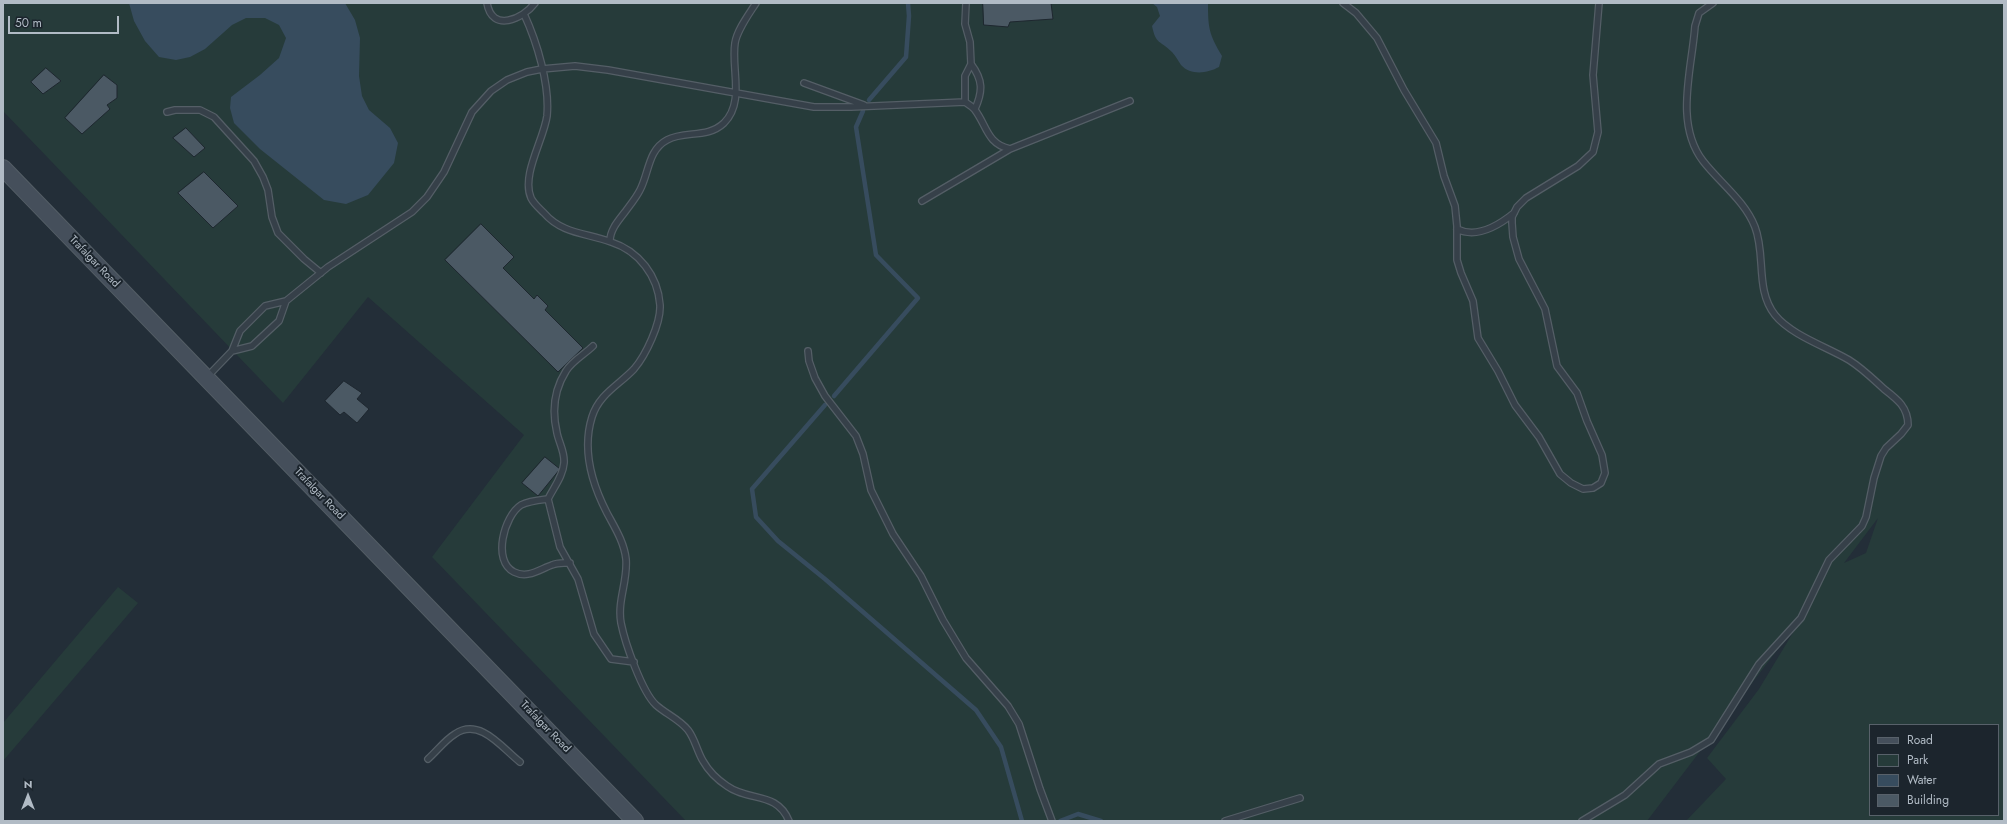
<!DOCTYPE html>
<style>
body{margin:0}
#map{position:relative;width:2007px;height:824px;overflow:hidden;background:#232e38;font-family:Jost,sans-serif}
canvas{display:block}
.frame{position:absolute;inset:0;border:4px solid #b1bbc5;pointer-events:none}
.legend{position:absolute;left:1869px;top:724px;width:130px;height:92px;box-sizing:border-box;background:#1c252d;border:1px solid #58616a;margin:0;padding:5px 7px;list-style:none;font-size:12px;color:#b1bbc5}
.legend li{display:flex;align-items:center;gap:8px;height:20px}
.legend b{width:20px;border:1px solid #58616a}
.north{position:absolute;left:8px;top:776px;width:40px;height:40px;-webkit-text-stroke:3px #1c252d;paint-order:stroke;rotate:0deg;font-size:11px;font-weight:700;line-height:16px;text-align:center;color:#b1bbc5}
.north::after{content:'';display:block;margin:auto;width:14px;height:18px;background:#b1bbc5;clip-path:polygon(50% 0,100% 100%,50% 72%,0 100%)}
.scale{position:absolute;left:8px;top:16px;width:111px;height:18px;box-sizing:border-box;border:2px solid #b1bbc5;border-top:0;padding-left:5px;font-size:12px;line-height:14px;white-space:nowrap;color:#b1bbc5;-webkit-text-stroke:3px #1c252d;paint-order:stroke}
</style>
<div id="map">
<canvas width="2007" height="824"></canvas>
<div class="frame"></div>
<ul class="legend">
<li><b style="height:5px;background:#454f5b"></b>Road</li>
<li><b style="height:11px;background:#263b3a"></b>Park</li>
<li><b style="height:11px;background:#374c5e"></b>Water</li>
<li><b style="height:11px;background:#4b5964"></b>Building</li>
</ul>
<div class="north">N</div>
<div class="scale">50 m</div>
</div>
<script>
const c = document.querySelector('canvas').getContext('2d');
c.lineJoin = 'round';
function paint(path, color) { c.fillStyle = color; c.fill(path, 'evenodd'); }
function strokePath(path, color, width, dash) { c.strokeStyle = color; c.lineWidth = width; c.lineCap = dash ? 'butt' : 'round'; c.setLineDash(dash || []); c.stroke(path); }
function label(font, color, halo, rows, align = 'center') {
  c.font = font + ' Jost,sans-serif'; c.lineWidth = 4; c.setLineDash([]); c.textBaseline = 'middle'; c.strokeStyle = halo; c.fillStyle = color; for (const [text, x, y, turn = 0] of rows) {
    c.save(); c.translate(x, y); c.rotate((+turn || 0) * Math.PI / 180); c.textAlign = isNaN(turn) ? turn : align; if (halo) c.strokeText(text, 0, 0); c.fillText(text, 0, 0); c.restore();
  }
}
paint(new Path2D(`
 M3,3H2004V821H1686L1726,779L1707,758L1759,689L1803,616L1647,821H686L432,557L524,435L368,297L283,403L3,111ZM1878,518L1866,553L1844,563ZM1870,725H1998V815H1870Z
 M118,587L138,603L3,761V723Z`), '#263b3a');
paint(new Path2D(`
 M129,3H345L355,20L360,38L359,76L362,96L369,110L390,128L398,143L394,163L368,195L346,204L324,200L260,149L234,123L230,108L231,97L260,75L279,58L286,38L279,25L265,18H246L232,25L205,49L190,57L176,60L159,57L145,41L134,21Z
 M1152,3H1208C1208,28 1209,34 1222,56L1219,67C1208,73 1191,76 1181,65C1178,61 1176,56 1172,52C1160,40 1156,45 1152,26L1160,16L1157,7Z`), '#374c5e');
strokePath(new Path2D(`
 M869,100L906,57L909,16L908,3
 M834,396L918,298L876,255L856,127L863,111
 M825,405L752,489L756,517L778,541L825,579L976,710L1001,747L1022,821
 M1060,821L1078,814L1101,821`), '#374c5e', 4.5);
const building = new Path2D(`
 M983,3H1051L1053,19L1010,22L1008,27L984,25Z
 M46,68L61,81L43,94L31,82Z
 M104,75L117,85V98L107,105L110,109L82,134L65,118Z
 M186,128L205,148L194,157L173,138Z
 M204,172L238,206L213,228L178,193Z
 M481,224L514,257L503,268L534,299L537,295L548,306L545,310L583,348L558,372L445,260Z
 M344,381L362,393L357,399L369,409L357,423L344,412L340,415L325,401Z
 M545,457L560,469L538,496L522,483Z`);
paint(building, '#4b5964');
strokePath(building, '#1e272f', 1);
const service = new Path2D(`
 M487,3C492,33 523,19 535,3
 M1343,3L1356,13L1377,38L1404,90L1436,143L1444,176L1455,206L1457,226V260L1461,273L1473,301L1478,338L1498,371L1515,405L1539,437L1560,474L1571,483L1583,489L1593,488L1601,483L1605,473L1602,455L1587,421L1577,393L1557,366L1545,309L1519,259L1513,237L1512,223V217L1517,207L1526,198L1578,166L1593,152L1598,132L1593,75L1599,3
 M524,14C537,42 550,85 547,116C544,139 521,175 531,198C534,204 539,208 544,213C562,234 587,233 611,242C639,251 658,276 660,305C661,323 646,355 634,369C619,385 599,394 592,417C582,449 592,484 607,513C615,528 624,542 626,559C628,581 617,601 621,623C625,643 642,692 656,705C666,714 679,719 688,730C695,739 697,751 703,761C708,770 718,780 727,786C749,802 777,791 789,821
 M971,64C983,80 983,91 975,109
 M804,83L864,105
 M965,102V76L971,64L970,42L965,24L966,3
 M167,112L175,110H200L214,117L254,161L263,177L268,190L272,217L278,233L304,259L321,273
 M922,201L1010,149
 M1457,229C1477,239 1498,226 1514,213
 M610,241C610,230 618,221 625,212C630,205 636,198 640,190C649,173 648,150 667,140C685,130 707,139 724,123C745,102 731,69 735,43C737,30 749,14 756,3
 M593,346C585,354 572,361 566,371C554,390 552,412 557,433C559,443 565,452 564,463C563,476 554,487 548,499L560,547L578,579L594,634L611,659L634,662
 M232,351L240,331L265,306L286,301L328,267L412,212L427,197L444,172L472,112L491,91L507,80L527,72L542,69L575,66L608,70L814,107H851L965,102C968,104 973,107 975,110C987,126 987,144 1010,149L1130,101
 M808,351L809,361L815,378L825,396L856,436L863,454L871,490L893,534L921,576L943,620L966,658L1008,706L1019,724L1040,789L1052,821
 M208,376L232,351L252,346L279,321L286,301
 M548,499C540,500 529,501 521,505C504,516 492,561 514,572C528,579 540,569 552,565C558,562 564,563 570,563
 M428,759C437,751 445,740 455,734C480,717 502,748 520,762
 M1225,821L1300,798
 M1582,821L1625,795L1659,764L1691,752L1711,740L1759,664L1801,618L1829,560L1862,526L1866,517L1874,478L1881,456L1886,448L1901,434L1908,425C1908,407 1897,399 1884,389C1873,379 1862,368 1849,360C1827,347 1791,335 1775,315C1755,290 1766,255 1755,227C1745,201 1720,183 1703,161C1674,123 1692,69 1695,26L1699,13L1713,3`);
const secondary = new Path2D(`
 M3,168L635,821`);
strokePath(service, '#545e66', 8);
strokePath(secondary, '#545e66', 18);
strokePath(service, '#364049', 5.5);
strokePath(secondary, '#454f5b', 16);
label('11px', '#b1bbc5', '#1c252d', [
 ["Trafalgar Road",94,262,46],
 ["Trafalgar Road",319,494,46],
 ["Trafalgar Road",545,727,46]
]);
</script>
